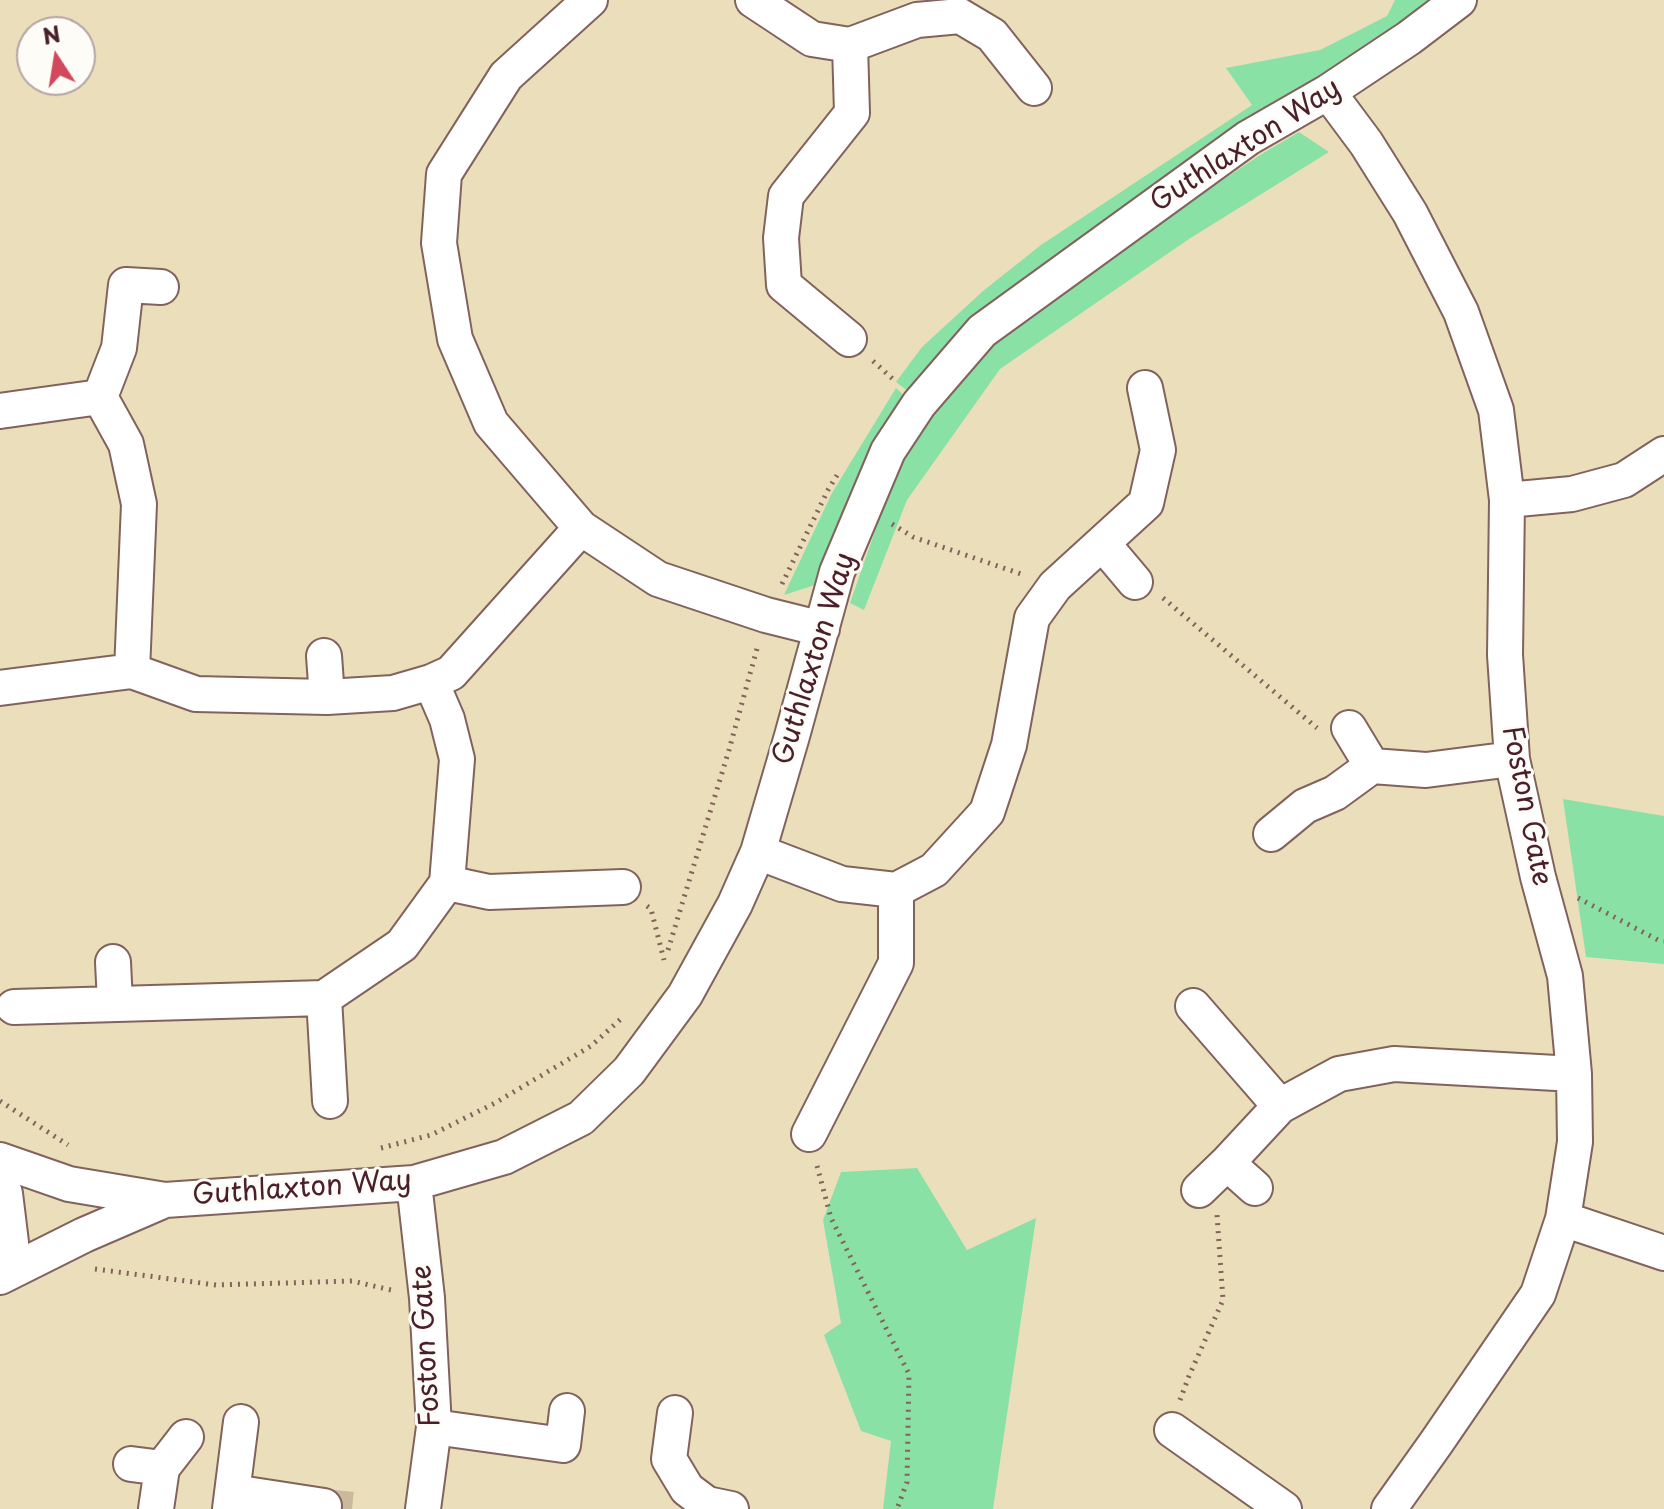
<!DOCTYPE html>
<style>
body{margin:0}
#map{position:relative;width:1664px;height:1509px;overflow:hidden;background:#ebdfbb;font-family:"Playpen Sans",sans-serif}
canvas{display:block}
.north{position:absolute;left:16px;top:16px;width:80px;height:80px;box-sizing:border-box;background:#fdfcf7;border:2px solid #b5a4a5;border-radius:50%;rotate:348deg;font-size:22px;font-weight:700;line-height:32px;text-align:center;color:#4a1f2b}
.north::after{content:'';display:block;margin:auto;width:28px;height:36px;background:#d1495b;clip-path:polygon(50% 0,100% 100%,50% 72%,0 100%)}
</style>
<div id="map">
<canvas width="1664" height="1509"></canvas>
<div class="north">N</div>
</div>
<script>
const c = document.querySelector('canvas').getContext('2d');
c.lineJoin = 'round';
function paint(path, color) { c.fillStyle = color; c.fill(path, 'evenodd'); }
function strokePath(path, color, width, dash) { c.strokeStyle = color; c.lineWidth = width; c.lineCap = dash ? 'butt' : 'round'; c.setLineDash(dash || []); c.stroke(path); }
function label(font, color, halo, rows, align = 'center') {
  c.font = font + ' "Playpen Sans",sans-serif'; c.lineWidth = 6; c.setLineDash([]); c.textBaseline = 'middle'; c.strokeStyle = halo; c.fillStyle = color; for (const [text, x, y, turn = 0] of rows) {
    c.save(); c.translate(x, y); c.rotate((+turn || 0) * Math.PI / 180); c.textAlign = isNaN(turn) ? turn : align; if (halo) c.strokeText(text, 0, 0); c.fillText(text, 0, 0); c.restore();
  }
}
paint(new Path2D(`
 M1395,0H1459L1085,248L921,401L896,382L922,347L983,291L1041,245L1252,105L1226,68L1320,50L1387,16Z
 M1299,132L1329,152L1189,239L1000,369L907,500L864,610L850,603L897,468L932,408L993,343L1096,265L1260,155Z
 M896,388L913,404L818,584L784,595L832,493Z
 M1563,799L1664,816V964L1586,957Z
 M917,1168L967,1250L1036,1218L993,1509H883L891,1441L861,1431L824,1335L841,1323L823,1220L841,1172Z`), '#8ae1a5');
strokePath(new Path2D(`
 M324,1506L352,1509`), '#cbb99e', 34, [34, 17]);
const minor = new Path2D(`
 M590,0L506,76L444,174L439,243L455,339L491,423L581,528L658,579L766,615L822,629
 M753,0L812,39L850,45L917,20L960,16L992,35L1034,88
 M1328,92L1366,143L1410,213L1461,312L1496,410L1507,500L1505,655L1512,759L1538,877L1565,976L1574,1074L1575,1142L1563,1219L1538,1294L1436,1443L1389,1509
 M849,339L784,285L781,238L786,196L852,113L850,45
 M100,397L126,444L139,504L132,671
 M0,411L100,397L119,348L126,285L161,287
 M1507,500L1572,494L1624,480L1664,454
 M1103,544L1135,582
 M324,656L327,697
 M0,688L132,671L196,694L327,697L393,693L431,682L451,673L581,528
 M1349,728L1372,766
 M1271,834L1305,806L1335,793L1372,766L1426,770L1512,759
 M758,852L842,884L896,890L934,870L987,812L1009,745L1032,618L1055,586L1146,503L1158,450L1145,388
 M447,883L489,892L623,887
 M113,962L115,1003
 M324,998L330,1101
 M1193,1006L1280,1106
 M14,1007L324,998L402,945L447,883L457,759L447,719L431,682
 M809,1134L896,963V890
 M0,1160L69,1184L165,1200L414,1183L504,1157L581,1118L629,1071L685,995L735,904L758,852L792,736L837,572L888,451L919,404L982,331L1248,138L1328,92L1409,38L1459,0
 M1227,1163L1255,1188
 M414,1183L427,1298L434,1427L423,1509
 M1199,1190L1227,1163L1280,1106L1339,1074L1394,1064L1574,1074
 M1563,1219L1664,1253
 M0,1277L84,1235L165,1200
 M675,1413L669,1459L687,1489L707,1504L731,1509
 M434,1427L563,1445L567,1411
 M1172,1430L1284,1509
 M131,1464L162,1468L186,1437
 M233,1492L324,1506
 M156,1509L162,1468
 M230,1509L241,1422`);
const major = new Path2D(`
 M0,1194L6,1243L0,1259`);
strokePath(minor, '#82625d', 38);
strokePath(major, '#82625d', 48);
strokePath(new Path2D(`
 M873,361L895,381
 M892,524L913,537L1024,575
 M782,584L828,490L839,472
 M1163,598L1317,728
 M1578,898L1658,940L1664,941
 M647,906L651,909L664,960
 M668,950L729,750L758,645
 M0,1101L68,1145
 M381,1148L431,1135L495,1103L591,1046L623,1017
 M817,1166L831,1218L909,1374L907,1482L897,1509
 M95,1269L216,1285L352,1281L391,1290
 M1180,1400L1189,1376L1223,1300L1217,1215`), '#82625d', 5, [2, 6]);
strokePath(minor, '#fff', 34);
strokePath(major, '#fff', 44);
label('28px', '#4a1f2b', '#fdfcf7', [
 ["Guthlaxton Way",1246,146,-33],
 ["Guthlaxton Way",815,659,-73],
 ["Foston Gate",1526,806,79],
 ["Guthlaxton Way",302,1189,-4],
 ["Foston Gate",427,1346,-93]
]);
</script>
